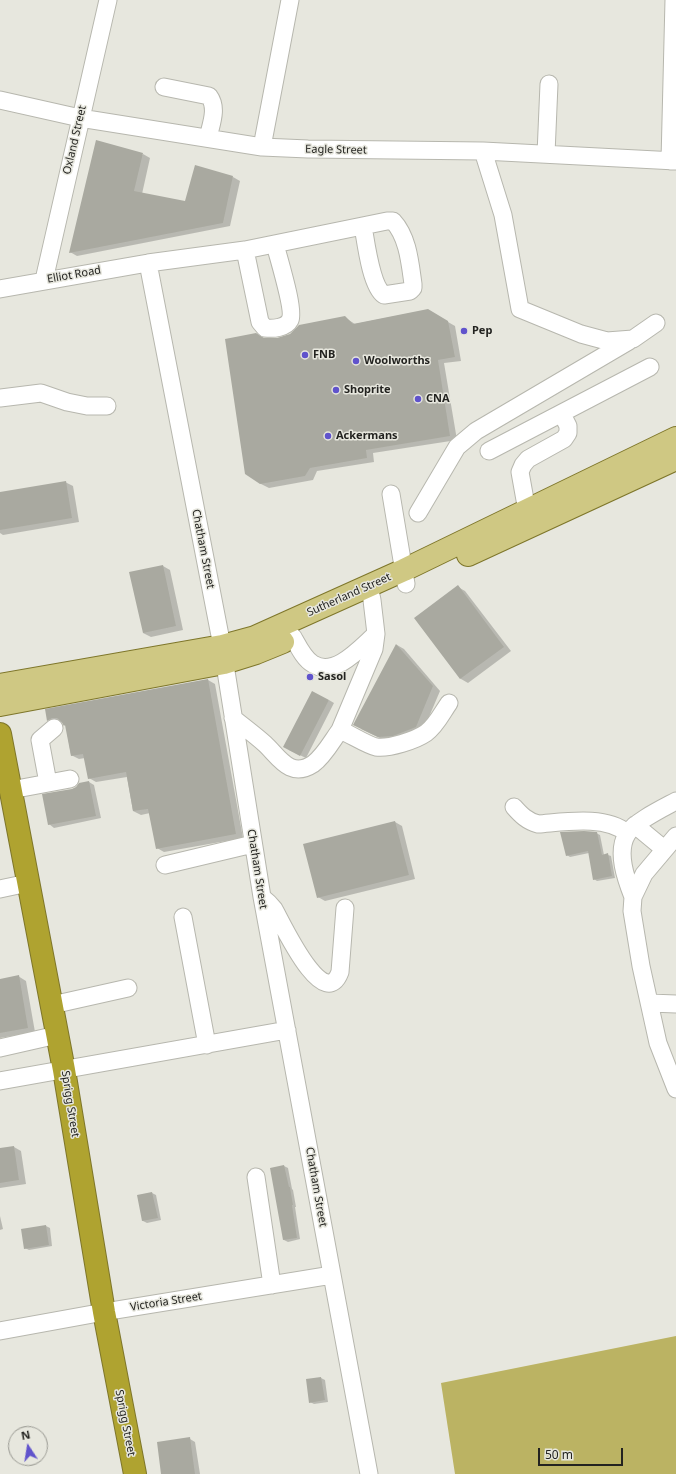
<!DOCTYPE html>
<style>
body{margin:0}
#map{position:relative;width:676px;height:1474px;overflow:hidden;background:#e7e7de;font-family:"Noto Sans",sans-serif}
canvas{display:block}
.north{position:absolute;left:8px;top:1426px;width:40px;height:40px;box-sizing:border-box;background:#e7e7de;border:1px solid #999992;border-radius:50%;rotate:348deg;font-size:11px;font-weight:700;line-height:16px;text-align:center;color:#232320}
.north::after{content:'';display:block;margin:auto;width:14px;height:18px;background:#6053cc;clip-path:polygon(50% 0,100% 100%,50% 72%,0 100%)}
.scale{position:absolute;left:538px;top:1448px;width:85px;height:18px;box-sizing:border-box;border:2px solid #232320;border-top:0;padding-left:5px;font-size:12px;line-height:14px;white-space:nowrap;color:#232320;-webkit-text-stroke:3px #e7e7de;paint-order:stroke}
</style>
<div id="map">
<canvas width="676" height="1474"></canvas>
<div class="north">N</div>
<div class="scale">50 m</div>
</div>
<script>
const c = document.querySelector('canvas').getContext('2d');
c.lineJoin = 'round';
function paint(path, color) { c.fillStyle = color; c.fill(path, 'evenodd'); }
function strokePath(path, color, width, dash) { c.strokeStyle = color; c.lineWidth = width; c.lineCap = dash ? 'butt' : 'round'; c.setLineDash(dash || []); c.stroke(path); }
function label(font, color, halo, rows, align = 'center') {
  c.font = font + ' "Noto Sans",sans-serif'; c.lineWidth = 3; c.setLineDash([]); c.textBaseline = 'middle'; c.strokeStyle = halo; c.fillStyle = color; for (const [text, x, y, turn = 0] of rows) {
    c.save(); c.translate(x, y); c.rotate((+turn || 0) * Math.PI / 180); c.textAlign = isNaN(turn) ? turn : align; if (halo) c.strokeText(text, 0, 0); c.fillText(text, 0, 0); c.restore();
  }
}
paint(new Path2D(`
 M676,1336V1474H455L441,1383Z`), '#bbb363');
paint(new Path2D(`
 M143,154L150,158L142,194L185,202L233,177L240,181L230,226L77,256L70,252Z
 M427,310L455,326L461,361L444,363L457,440L373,453L374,462L317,471L313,480L269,488L261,484L264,339H277L344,317L355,324Z
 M65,482L73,486L79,522L3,535L0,533V493Z
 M163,566L170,570L183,630L151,637L143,633Z
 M458,587L465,591L511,651L468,683L461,679L415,618Z
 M397,645L404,649L440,691L423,731L386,741L361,729Z
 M208,680L215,684L243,838L164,852L157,848L150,813L141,815L133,811L127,777L96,782L89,778L85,758L79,759L71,755L66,726L63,722L55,724L48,720L46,710Z
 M329,700L334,703L306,758L289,750Z
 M89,782L94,785L101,818L54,828L49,824L72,790Z
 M395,822L402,826L415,879L325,901L318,897Z
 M596,833L600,835L604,855H608L611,856L615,878L597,881L594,879L589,853L570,857L567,855Z
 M18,976L26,981L35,1032L0,1038V980Z
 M14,1147L21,1151L26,1184L0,1188V1149Z
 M284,1166L288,1168L292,1189L293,1190L296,1207H295L300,1239L288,1242L284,1240Z
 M152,1193L156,1195L161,1220L147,1223L143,1221L138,1196Z
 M0,1216L3,1229L0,1230Z
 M46,1226L50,1228L52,1246L29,1250L25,1248L22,1230Z
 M321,1378L325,1380L328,1402L314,1404L310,1402L307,1380Z
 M190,1439L195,1442L200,1474H162Z`), '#0003');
paint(new Path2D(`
 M96,140L143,153L134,191L185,201L195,165L233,176L223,223L69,253Z
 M428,309L448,321L455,357L438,360L450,436L366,450L367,458L310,468L305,476L260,484L245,474L225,339L256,333L264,338H277L290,334L299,325L345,316L353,324Z
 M66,481L72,518L0,530V492Z
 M163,565L176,626L143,633L129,572Z
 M458,585L504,647L460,679L414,618Z
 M396,644L433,686L416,727L393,736L378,737L353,725Z
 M208,679L236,834L156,849L148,809L133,811L126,772L88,779L83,754L71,756L65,725L64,726L61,721L57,718H52L47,721L45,709Z
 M312,691L329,700L300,756L283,747Z
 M89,781L96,816L48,825L42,794L72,789L76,787L79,783Z
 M395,821L409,875L317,898L303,844Z
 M584,831L597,832L602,855L608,853L612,876L593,880L588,851L566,856L560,832Z
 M19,975L28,1028L0,1033V979Z
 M14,1146L19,1180L0,1183V1148Z
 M284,1165L289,1187H290L293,1205H292L297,1238L283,1240L270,1168Z
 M152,1192L158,1218L142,1221L137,1195Z
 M46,1225L49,1245L24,1249L21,1229Z
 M321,1377L325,1400L309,1403L306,1379Z
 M190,1437L195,1474H161L157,1442Z`), '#a9a9a0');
const minor = new Path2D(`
 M164,87L209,96C218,108 211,124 208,138
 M0,100L80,118L262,147L308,149L483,151L676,161
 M262,147L290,0
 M483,151L503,215L520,309L581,334L607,341L633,339L656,323
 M546,154L549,84
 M670,161L674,0
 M245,250L260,322L265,328C273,329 286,328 290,320C295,310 278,257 275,244
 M148,263L222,646L262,897L369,1474
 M44,280L108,0
 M0,289L148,263L245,250L387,221H393C408,237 410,263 413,284V288L410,291L384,295C371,286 366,243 363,226
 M0,398L41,393L67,402L87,406H107
 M489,451L650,367
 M391,494L406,584
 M527,511L520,472L523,465L528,459L564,439L568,433V426L562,414
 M418,513L457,447L476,431L629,341
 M369,586L372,600L376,634L374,649L340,730C350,734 367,745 376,747C389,749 416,740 426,733C436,726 442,713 449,703
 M293,637C298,646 304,659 313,664C335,678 361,647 376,634
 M233,718C244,727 255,735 265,744C279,757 290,779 313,764C324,756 332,741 340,730
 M48,783L40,740L54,728
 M11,790L70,779
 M514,807C521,815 527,821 538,824C565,822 605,815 627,833
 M635,825L664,849
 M676,836L644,874L633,897L632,911L641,966L658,1043L676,1089
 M165,865L253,844
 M0,889L28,883
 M633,897C626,879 616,852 627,834C634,822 663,808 676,801
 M263,898C267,901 271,905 274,909C281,921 324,1015 340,972L345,908
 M183,917L207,1045
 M650,1003L676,1004
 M52,1005L128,988
 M0,1048L57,1035
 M0,1081L287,1030
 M256,1177L272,1285
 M0,1331L104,1312L332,1275`);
const major = new Path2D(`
 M468,555L676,459
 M0,685L222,646L255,637L404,570L676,438
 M0,705L224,663L256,653L283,642`);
const highway = new Path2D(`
 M0,734L64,1070L104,1312L135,1474`);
strokePath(minor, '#b7b7ae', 19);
strokePath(major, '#7e762a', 24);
strokePath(highway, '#7e762a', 24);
strokePath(minor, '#fff', 17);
strokePath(major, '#cfc883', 22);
strokePath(highway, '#afa330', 22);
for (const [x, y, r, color] of [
 [464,331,4,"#6053cc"],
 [305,355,4,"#6053cc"],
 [356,361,4,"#6053cc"],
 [336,390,4,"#6053cc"],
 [418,399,4,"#6053cc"],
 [328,436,4,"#6053cc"],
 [310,677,4,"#6053cc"]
]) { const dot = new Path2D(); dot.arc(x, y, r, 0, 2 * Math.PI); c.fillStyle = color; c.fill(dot); strokePath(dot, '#e7e7de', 1.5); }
label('11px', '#232320', '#e7e7de', [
 ["Oxland Street",75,140,-77],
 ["Eagle Street",336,150,1],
 ["Elliot Road",74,275,-10],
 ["Chatham Street",203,549,79],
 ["Sutherland Street",349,595,-24],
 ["Chatham Street",257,869,81],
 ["Sprigg Street",70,1104,81],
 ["Chatham Street",316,1187,80],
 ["Victoria Street",166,1302,-9],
 ["Sprigg Street",125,1423,79]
]);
label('bold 11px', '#232320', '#e7e7de', [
 ["Pep",472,331],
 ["FNB",313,355],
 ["Woolworths",364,361],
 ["Shoprite",344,390],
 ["CNA",426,399],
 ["Ackermans",336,436],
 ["Sasol",318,677]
], 'left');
</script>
